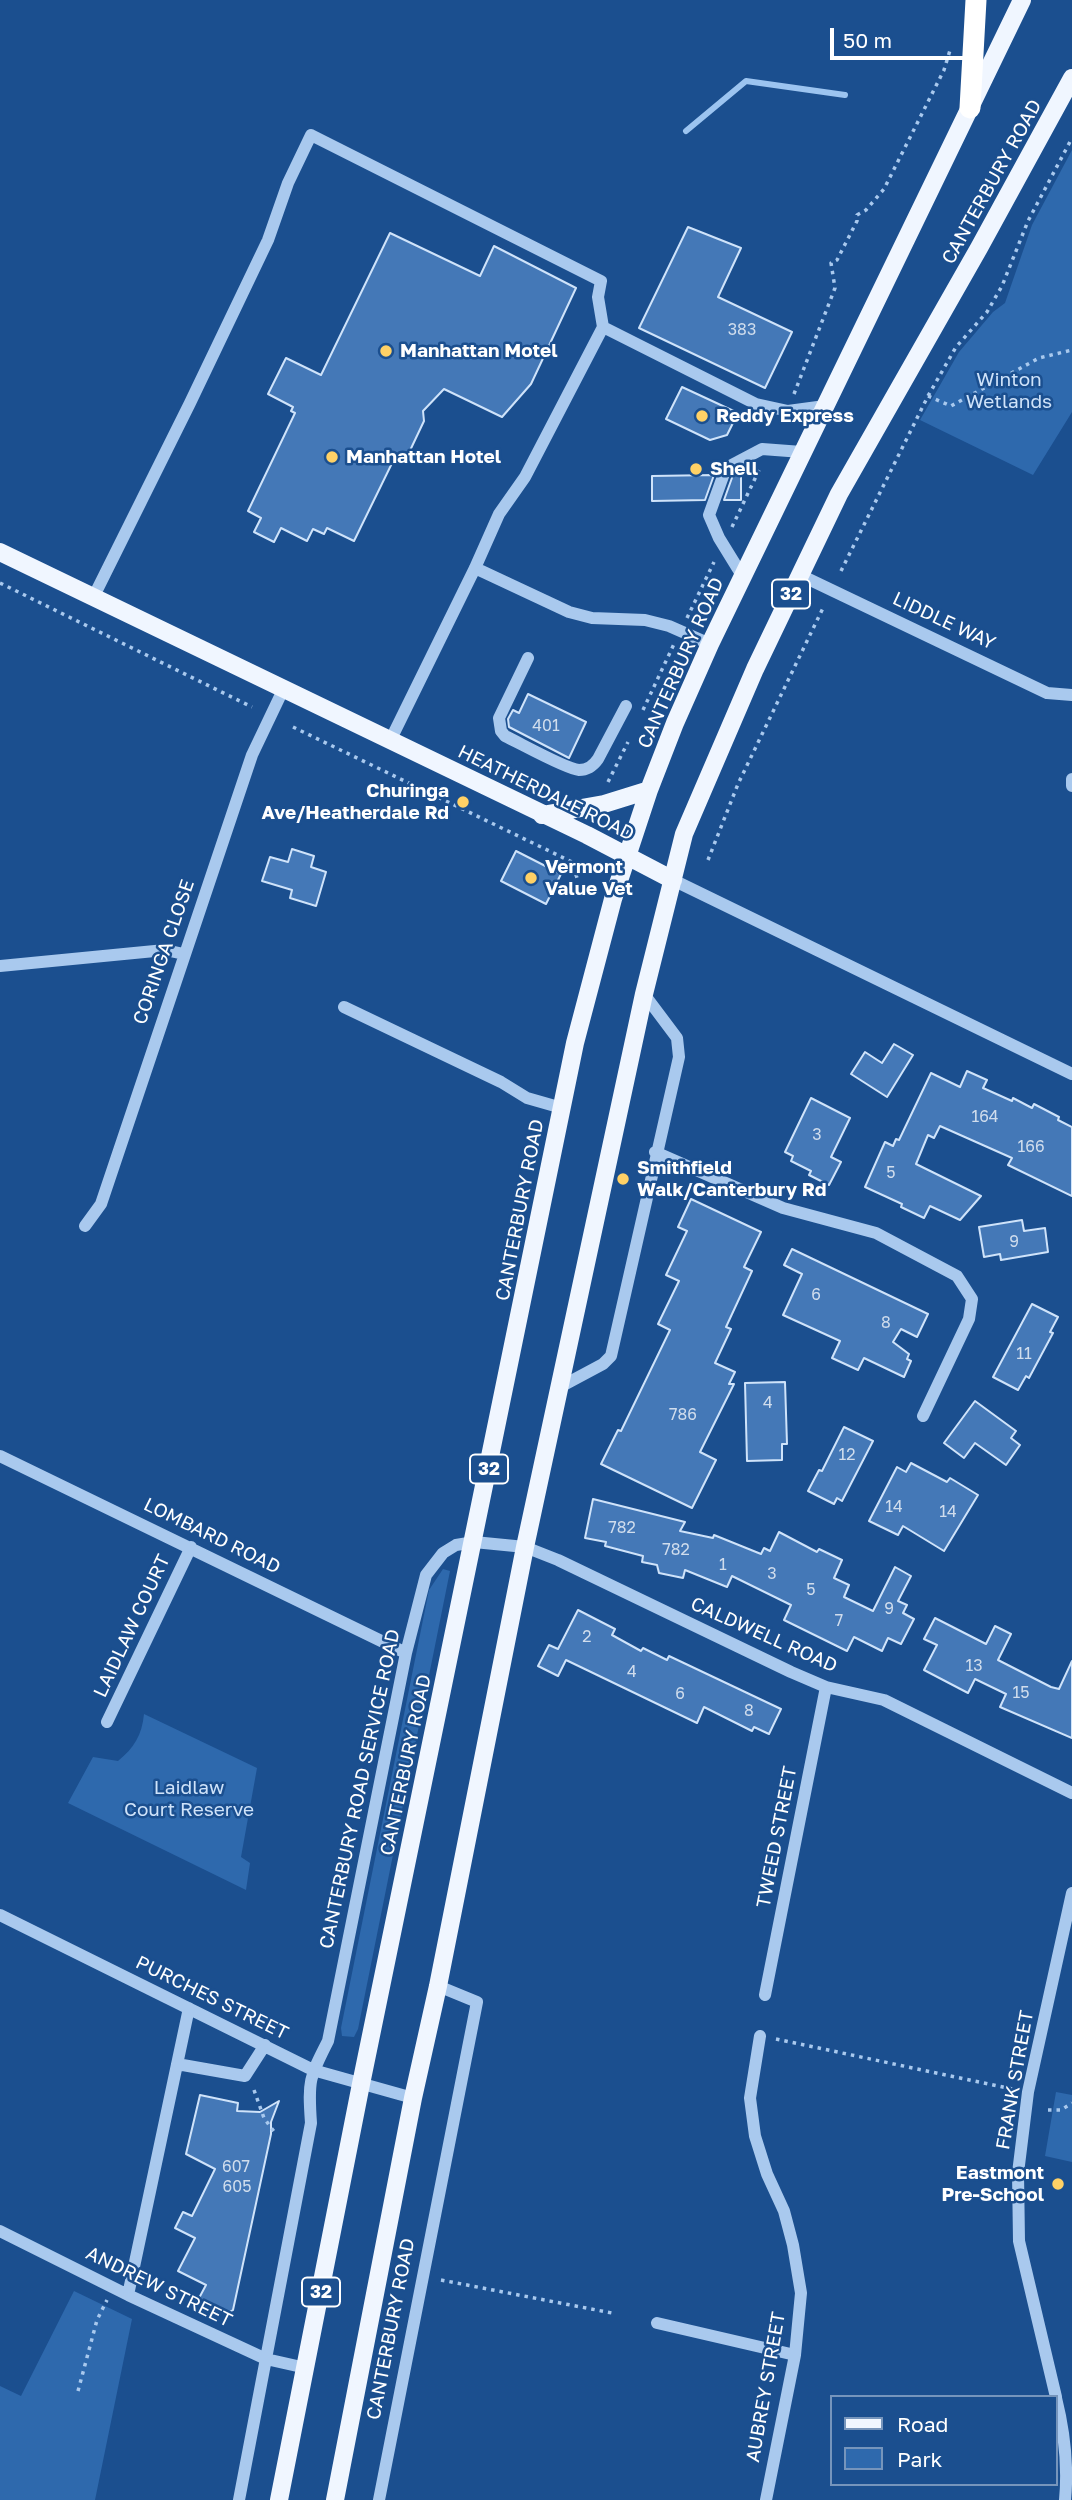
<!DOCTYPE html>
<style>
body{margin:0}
#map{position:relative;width:1072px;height:2500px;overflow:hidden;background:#1b4f8f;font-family:"Golos Text",sans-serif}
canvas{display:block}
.legend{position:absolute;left:830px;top:2395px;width:228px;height:91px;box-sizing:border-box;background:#1b4f8f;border:2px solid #7695bc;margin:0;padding:9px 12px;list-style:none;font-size:21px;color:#fff}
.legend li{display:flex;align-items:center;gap:14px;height:35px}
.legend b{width:35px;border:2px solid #7695bc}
.scale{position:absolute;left:830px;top:28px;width:152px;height:32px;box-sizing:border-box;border:4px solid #fff;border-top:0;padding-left:9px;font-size:21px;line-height:24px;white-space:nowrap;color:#fff;-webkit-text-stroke:5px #1b4f8f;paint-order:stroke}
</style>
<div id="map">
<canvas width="1072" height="2500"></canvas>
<ul class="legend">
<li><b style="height:9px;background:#f0f6ff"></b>Road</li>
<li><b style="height:19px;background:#2e69ad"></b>Park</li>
</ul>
<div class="scale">50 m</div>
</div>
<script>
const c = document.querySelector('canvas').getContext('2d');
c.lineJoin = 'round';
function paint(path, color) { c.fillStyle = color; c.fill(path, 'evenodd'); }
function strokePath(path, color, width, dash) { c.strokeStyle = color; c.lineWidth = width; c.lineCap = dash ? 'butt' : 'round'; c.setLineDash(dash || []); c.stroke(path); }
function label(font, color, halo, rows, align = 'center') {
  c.font = font + ' "Golos Text",sans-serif'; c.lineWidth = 5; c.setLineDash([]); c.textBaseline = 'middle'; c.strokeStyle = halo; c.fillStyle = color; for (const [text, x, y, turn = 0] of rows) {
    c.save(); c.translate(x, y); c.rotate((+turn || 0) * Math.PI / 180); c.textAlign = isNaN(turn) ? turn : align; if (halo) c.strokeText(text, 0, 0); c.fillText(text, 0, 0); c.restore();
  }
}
paint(new Path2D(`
 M1072,150V412L1033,475L920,420L959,352L993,312L1005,303L1032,225Z
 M443,1569L450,1571L358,2029L354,2037L342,2036L341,2028L429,1590Z
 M144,1714L257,1768L241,1857L250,1863L246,1890L68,1803L93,1757L118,1761C134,1748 142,1735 144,1714Z
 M1056,2092L1072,2095V2162L1045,2156Z
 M74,2291L132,2319L95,2500H0V2386L21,2396Z`), '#2e69ad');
strokePath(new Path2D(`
 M686,131L746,81L845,95`), '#9cc4f0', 6);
const building = new Path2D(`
 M688,227L741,248L718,297L792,332L765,388L639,328Z
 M390,233L480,276L494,246L576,288L531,384L502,417L444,389L423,411L424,421L406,459L396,455L354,541L327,528L324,534L313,529L307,541L281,528L274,542L254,532L261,518L248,511L295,413L291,411L293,407L268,394L286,358L321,375Z
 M682,387L738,413L727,435L710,440L666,419Z
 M714,475L705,500L652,501V476Z
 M733,475H741V500H724Z
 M528,694L586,722L569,758L509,727L508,719L513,710L519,713Z
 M292,849L314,856L311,867L326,872L316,906L290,898L292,890L262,881L270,857L288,862Z
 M516,851L561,874L546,904L501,881Z
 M894,1044L913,1055L887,1097L851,1074L865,1052L882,1063Z
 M967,1071L987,1080L983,1088L1012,1101L1013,1098L1032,1108L1034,1104L1059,1117L1058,1120L1072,1127V1196L1008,1165L1012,1158L940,1126L934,1138L928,1135L916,1164L981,1196L960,1220L930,1206L924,1218L901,1207L902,1204L865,1187L885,1142L893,1146L896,1139L899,1140L931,1073L960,1087Z
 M811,1098L850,1118L831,1157L841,1162L829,1185L809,1175L811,1171L791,1161L793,1156L785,1152Z
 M691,1199L761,1232L744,1267L752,1271L726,1327L731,1329L715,1363L735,1372L729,1384H734L700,1452L716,1460L692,1508L601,1464L618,1430L621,1431L670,1330L658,1324L679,1281L666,1275L687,1231L678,1227Z
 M1022,1220L1024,1231L1045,1228L1048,1252L1001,1260L1000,1254L984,1257L979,1227Z
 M792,1249L928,1314L917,1337L901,1329L893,1342L909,1354L907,1359L911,1361L904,1377L864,1358L858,1370L832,1358L840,1341L783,1315L802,1274L784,1265Z
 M1032,1304L1058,1317L1050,1332L1053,1333L1029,1378L1026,1376L1018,1390L993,1377Z
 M785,1382L787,1444H782V1460L747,1461L745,1383Z
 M975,1401L1016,1431L1011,1438L1020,1445L1006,1465L975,1443L964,1458L944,1443Z
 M844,1427L873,1441L842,1501L837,1498L834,1504L808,1491L819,1470L822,1471Z
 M911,1463L947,1482L950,1478L978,1495L944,1551L903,1526L898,1535L869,1521L897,1467L906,1472Z
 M593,1499L685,1522L680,1531L713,1538L714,1535L761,1554L764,1548L770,1551L779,1532L817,1552L819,1549L842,1560L834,1578L849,1585L844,1597L873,1611L895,1567L911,1576L898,1601L907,1605L903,1613L914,1619L901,1644L888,1638L882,1651L854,1637L847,1651L784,1620L791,1605L732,1576L727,1587L685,1570L683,1578L659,1573L657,1565L642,1562L643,1556L605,1546L606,1542L585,1538Z
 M578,1610L615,1629L612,1635L641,1651L643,1648L667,1660L669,1656L781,1709L769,1734L754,1727L752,1731L704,1707L697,1723L566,1660L558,1676L538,1666L549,1645L558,1649Z
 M935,1618L986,1644L995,1626L1011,1634L998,1660L1051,1687L1059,1689L1072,1661V1738L1000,1707L1006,1694L975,1679L968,1693L924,1670L937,1645L924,1639Z
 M200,2095L238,2103L237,2111L260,2112L279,2101L271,2122V2134L233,2310L226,2314L198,2300L206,2285L178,2271L195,2238L175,2228L183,2212L192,2216L215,2169L186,2154Z`);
paint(building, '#4478b7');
strokePath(building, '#cfe3fa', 2);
strokePath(new Path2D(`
 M794,394L835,288L831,263L837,260L857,221V215L866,210L884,189L944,70L951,47
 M928,396L951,406L1039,358L1072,350
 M732,527L760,468
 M841,571L928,396L956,347L987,312L1002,286L1028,221L1072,138
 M0,583L252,707
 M687,618L714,562
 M643,710L674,644
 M293,727L572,862L577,878
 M608,782L628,742
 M708,860L738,784L823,608
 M776,2039L1012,2089
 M254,2090L264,2118L275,2133
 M1048,2110H1061L1072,2103
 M441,2280L612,2313
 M78,2391L97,2320L107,2300`), '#a9c9ee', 3.5, [3.5, 5]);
strokePath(new Path2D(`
 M603,327L756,404L788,411L825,406
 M475,568L569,612L592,618L645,620L669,626L710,644
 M800,575L1047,693L1072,695
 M743,577L719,538L709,515L726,468L762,449L802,452
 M93,598L190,403L268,240L288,183L311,135L601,281L598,297L603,327L525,477L499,514L475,568L390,741
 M528,658L499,718L501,731L505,736C520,743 566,769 579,770C588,770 593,766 598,759L626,706
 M1072,779V786
 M673,880L1072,1074
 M0,966L165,950L184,954
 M344,1007L501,1082L527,1098L562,1108
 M655,1152L783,1208L876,1233L957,1276L972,1299L969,1319L923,1416
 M85,1226L101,1204L252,755L283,690
 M560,1387L603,1364L611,1356L679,1057L677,1038L644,994
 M0,1456L406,1653
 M107,1722L191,1547
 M0,1915L313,2070L413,2098
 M765,1995L826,1687
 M760,2036L750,2098L755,2136L767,2174L784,2211L793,2245L801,2293L795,2355L766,2500
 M177,2064L245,2076L265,2045
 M0,2231L128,2295L266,2359L306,2368
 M128,2295L189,2008
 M657,2323L795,2355
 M1056,2397L1019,2241L1018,2173L1028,2092L1072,1893
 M1056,2398C1064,2430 1068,2468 1065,2500
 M239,2500L311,2123C308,2081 309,2078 328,2041L406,1653L426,1575L443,1553L456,1545L474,1542L525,1547L558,1560L791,1672L826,1687L884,1700L1072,1793
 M379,2500L477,2002L438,1986`), '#a9c9ee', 12);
strokePath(new Path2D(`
 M0,552L587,835L673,880
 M542,815L604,804L649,790
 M279,2500L361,2084L575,1043L613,899L649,790L675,723L710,644L1022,0
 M335,2500L413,2098L438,1986L525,1547L644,994L684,834L755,669L839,494L979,248L1072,78`), '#f0f6ff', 18);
strokePath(new Path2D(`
 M970,108L976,0`), '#fff', 21);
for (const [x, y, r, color] of [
 [386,351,7,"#ffd166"],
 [702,416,7,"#ffd166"],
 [332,457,7,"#ffd166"],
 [696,469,7,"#ffd166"],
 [463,802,7,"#ffd166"],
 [531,878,7,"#ffd166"],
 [623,1179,7,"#ffd166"],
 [1058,2184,7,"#ffd166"]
]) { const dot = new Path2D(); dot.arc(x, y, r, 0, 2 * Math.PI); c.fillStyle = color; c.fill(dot); strokePath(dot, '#1b4f8f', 2.5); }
label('16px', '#d0dded', null, [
 ["383",742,330],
 ["401",546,726],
 ["164",985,1117],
 ["3",817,1135],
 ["166",1031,1147],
 ["5",891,1173],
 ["9",1014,1242],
 ["6",816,1295],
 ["8",886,1323],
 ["11",1024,1354],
 ["4",768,1403],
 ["786",683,1415],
 ["12",847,1455],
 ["14",894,1507],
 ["14",948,1512],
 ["782",622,1528],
 ["782",676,1550],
 ["1",723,1565],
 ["3",772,1574],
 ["5",811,1590],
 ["9",889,1609],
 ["7",839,1621],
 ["2",587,1637],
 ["13",974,1666],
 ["4",632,1672],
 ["15",1021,1693],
 ["6",680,1694],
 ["8",749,1711],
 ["607",236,2167],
 ["605",237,2187]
]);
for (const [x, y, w] of [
 [791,594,38],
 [489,1469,38],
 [321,2292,38]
]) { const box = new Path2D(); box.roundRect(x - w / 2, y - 14.5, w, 29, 5); c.fillStyle = '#1b4f8f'; c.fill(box); strokePath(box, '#fff', 2); }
label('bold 18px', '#fff', null, [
 ["32",791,594],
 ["32",489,1469],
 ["32",321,2292]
]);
label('19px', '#fff', '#1b4f8f', [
 ["CANTERBURY ROAD",992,182,-61],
 ["LIDDLE WAY",944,621,25],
 ["CANTERBURY ROAD",681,663,-66],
 ["HEATHERDALE ROAD",546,793,26],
 ["CORINGA CLOSE",164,952,-71],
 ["CANTERBURY ROAD",520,1210,-79],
 ["LOMBARD ROAD",212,1536,26],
 ["LAIDLAW COURT",132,1626,-65],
 ["CALDWELL ROAD",764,1635,24],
 ["CANTERBURY ROAD",406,1765,-78],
 ["CANTERBURY ROAD SERVICE ROAD",360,1789,-78],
 ["TWEED STREET",777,1837,-79],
 ["PURCHES STREET",212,1998,26],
 ["FRANK STREET",1015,2080,-80],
 ["ANDREW STREET",159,2287,26],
 ["CANTERBURY ROAD",391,2329,-79],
 ["AUBREY STREET",766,2387,-80]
]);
label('bold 19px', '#fff', '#1b4f8f', [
 ["Manhattan Motel",400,351],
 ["Reddy Express",716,416],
 ["Manhattan Hotel",346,457],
 ["Shell",710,469],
 ["Churinga",449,791,"right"],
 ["Ave/Heatherdale Rd",449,813,"right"],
 ["Vermont",545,867],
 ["Value Vet",545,889],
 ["Smithfield",637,1168],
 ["Walk/Canterbury Rd",637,1190],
 ["Eastmont",1044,2173,"right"],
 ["Pre-School",1044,2195,"right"]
], 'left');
label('19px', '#cfe3fa', '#1b4f8f', [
 ["Winton",1009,380],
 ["Wetlands",1009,402],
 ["Laidlaw",189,1788],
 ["Court Reserve",189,1810]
]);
</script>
